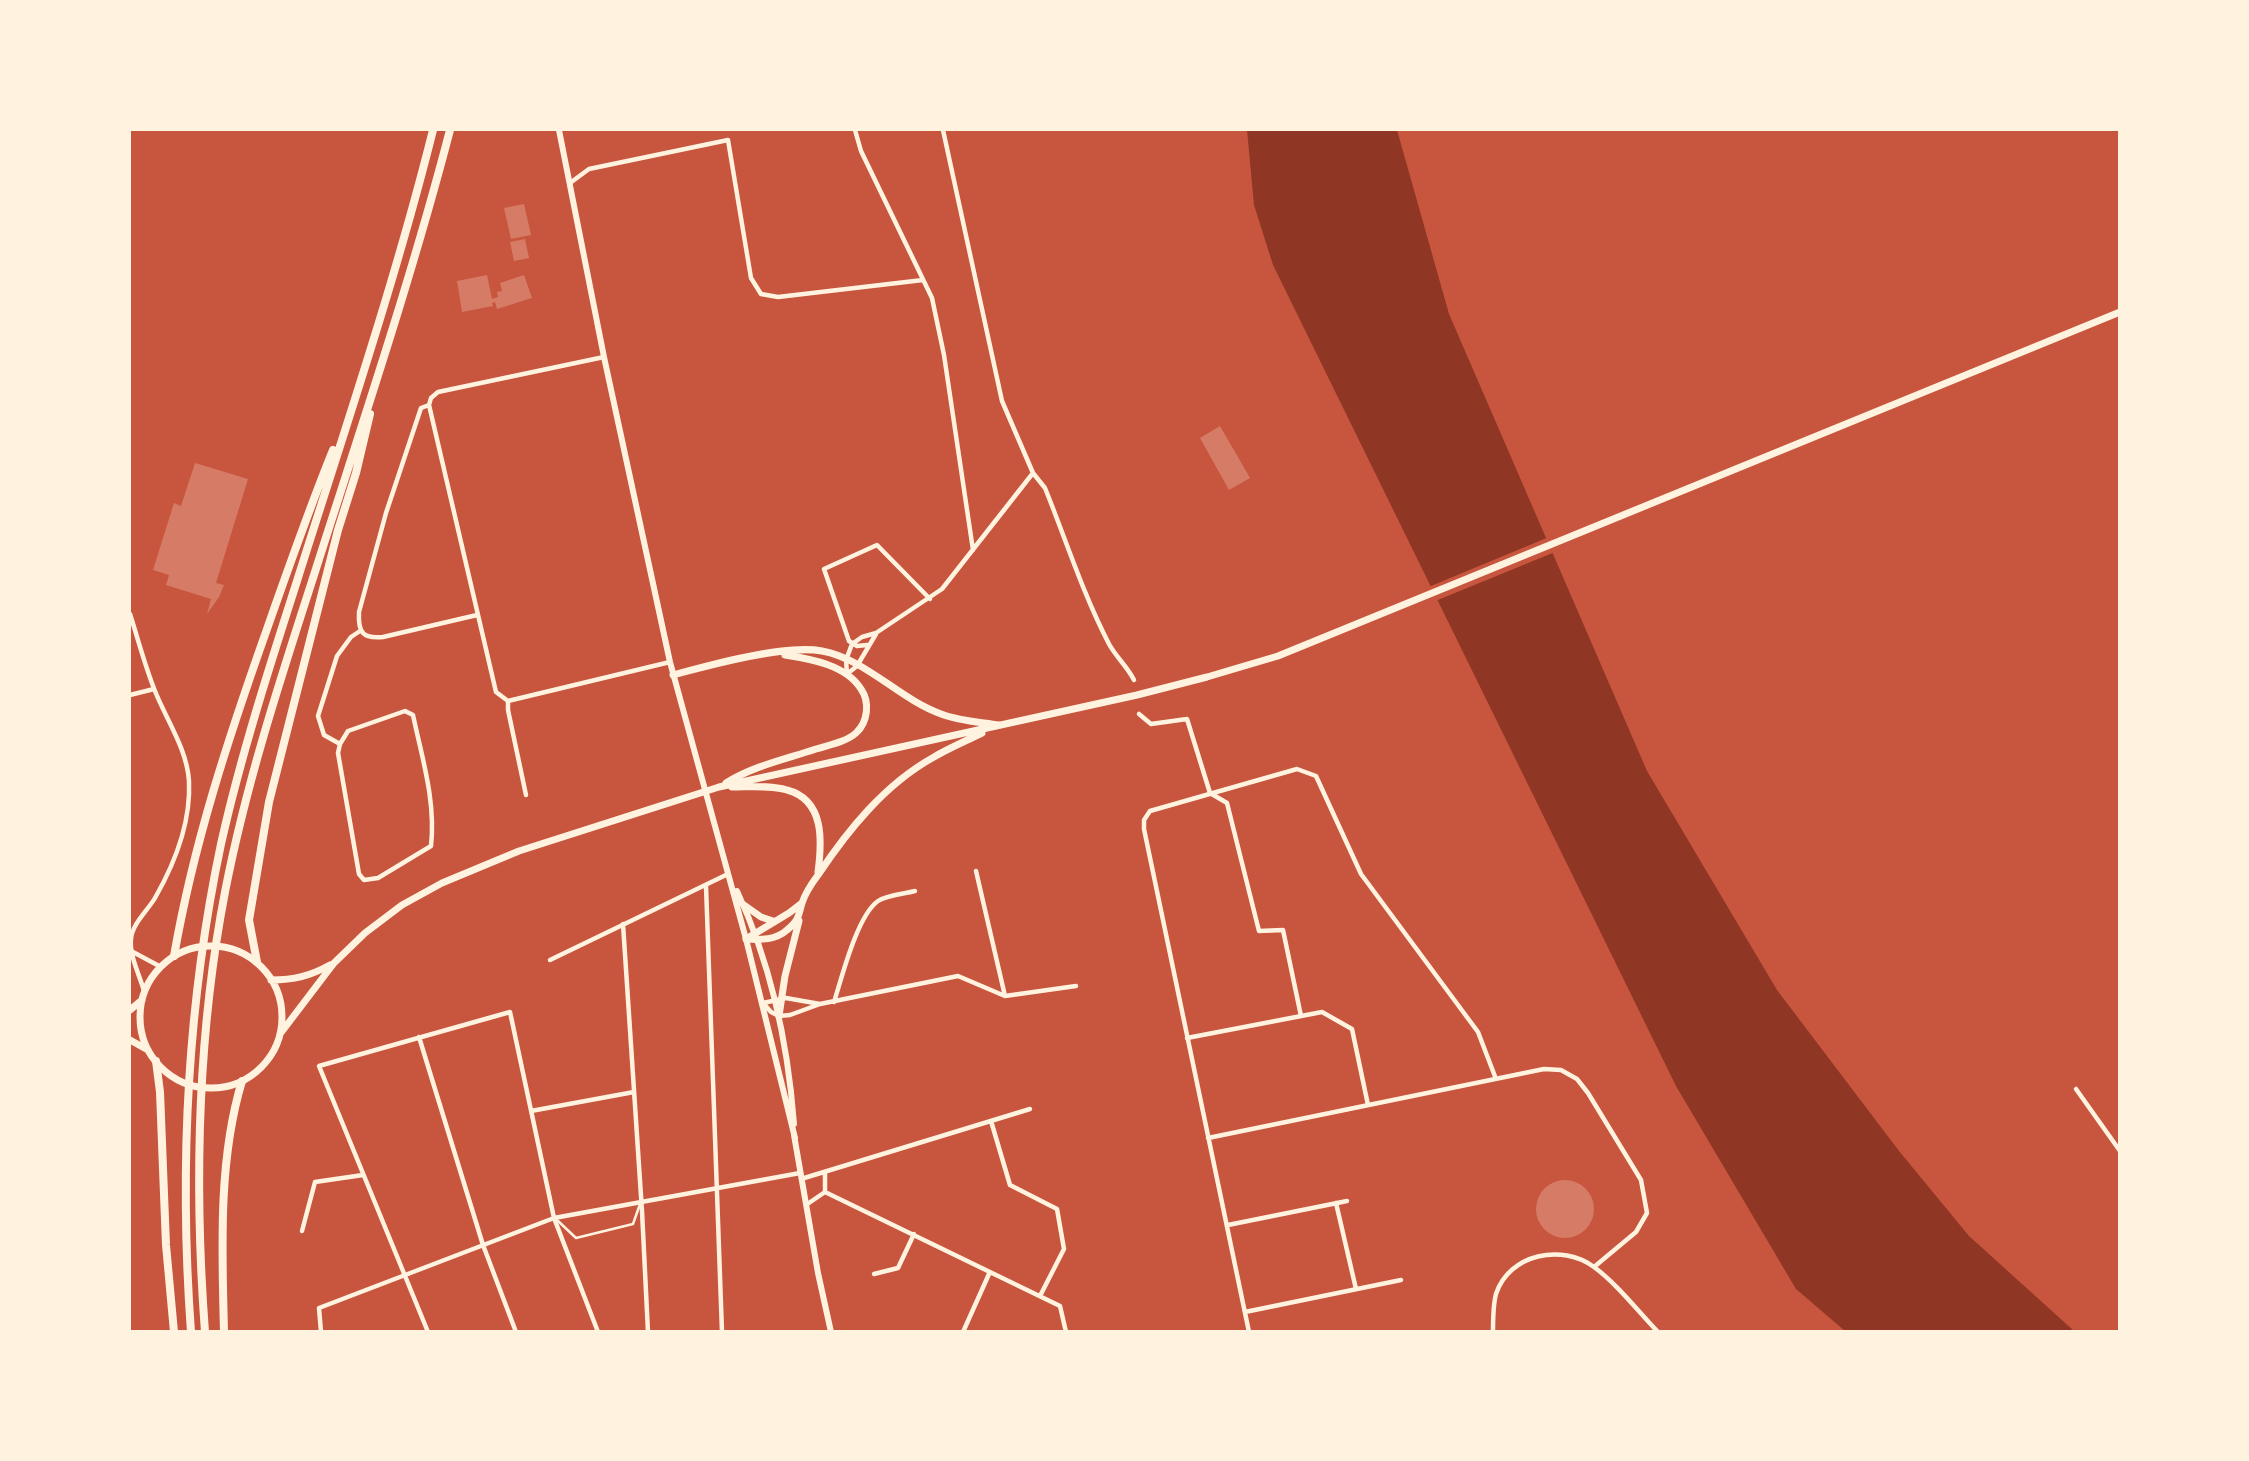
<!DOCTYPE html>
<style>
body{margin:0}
#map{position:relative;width:2249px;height:1461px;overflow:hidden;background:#c8553d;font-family:Signika,sans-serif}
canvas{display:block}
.frame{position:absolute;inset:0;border:131px solid #fff3e0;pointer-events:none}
</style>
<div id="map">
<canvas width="2249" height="1461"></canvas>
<div class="frame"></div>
</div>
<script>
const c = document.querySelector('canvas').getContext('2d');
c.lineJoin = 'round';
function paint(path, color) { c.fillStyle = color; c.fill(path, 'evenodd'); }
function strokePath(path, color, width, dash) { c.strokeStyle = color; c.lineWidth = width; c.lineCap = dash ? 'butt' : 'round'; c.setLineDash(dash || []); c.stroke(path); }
paint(new Path2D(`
 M1247,130H1397L1449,314L1647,771L1777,990L1899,1151L1969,1236L2074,1331H1845L1796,1289L1676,1086L1273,265L1254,205Z`), '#8f3625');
paint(new Path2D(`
 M1549,537L1555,552L1433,602L1426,588Z`), '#c8553d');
paint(new Path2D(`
 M524,204L531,235L511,239L504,208Z
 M525,239L529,258L514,261L510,242Z
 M487,275L492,299L498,297L497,292L502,291L500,283L524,275L532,298L497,309L495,302L492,303L493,306L462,312L457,281Z
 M1220,426L1250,478L1229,490L1200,438Z
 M195,463L248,479L216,583L224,585L219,597L207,614L211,599L166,585L169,575L153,570L174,503L181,506Z
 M1536 1209a29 29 0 1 1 58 0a29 29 0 1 1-58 0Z`), '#d67c66');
strokePath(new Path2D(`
 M557,1220L576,1238L633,1224L640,1204`), '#fff3e0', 2.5);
strokePath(new Path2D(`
 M855,130L861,151L932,298L944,355L973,550
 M943,130L1002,401L1033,473L1045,488C1066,540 1083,594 1109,644C1116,657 1127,666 1134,680
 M570,183L589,169L728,140L751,278L761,294L778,297L923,280
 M604,357L438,392L431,398L429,405L496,692L508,701L670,662
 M429,405L421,408L386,513L359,612C358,632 362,639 383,637L477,615
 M130,614C138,639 145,666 155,691C166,719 187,749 189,781C191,821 175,863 155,898C148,910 132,924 131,939C129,955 140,976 144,991
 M867,645L857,646L849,641L824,569L877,545L930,599
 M847,674L846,660L852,644L862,637L876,633L942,589L1033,473
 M847,674L857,666L876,634
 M130,695L154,689
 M508,701V710L526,795
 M405,711L413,715C422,758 436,801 431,846L378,878L364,880L359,874L338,753L340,744L348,731Z
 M1139,714L1151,724L1187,719L1210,793L1227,803L1259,931L1283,930L1301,1016
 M340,744L324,735L318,716L337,656L351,637L360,631
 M976,871L1005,996
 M706,886L722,1332
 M623,924L642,1211L648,1332
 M133,952L161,967
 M550,960L728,874
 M834,1002C842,977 857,916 878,901C887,895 904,894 915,891
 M820,1004L786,998L763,1003L771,1012L779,1016L790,1015L820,1004L958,976L1005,996L1076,986
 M419,1037L483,1245L516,1332
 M1187,1038L1322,1012L1352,1029L1368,1105
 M2076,1089L2120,1151
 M531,1111L634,1092
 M991,1121L1010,1185L1057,1209L1064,1249L1040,1296
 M1208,1138L1544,1069L1561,1070L1577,1079L1588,1093L1641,1180L1647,1213L1636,1232L1594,1267
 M825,1172V1192
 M801,1179L1030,1109
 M1336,1203L1356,1289
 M806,1205L825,1192L1060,1306L1066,1332
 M1228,1225L1347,1201
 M302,1231L315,1182L363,1175
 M874,1274L898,1268L914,1234
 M1245,1312L1401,1280
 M321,1332L319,1308L554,1218L800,1173
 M428,1332L319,1066L510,1012L554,1218L598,1332
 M963,1332L989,1274
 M1249,1332L1144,829V820L1150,811L1297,769L1316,776L1361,874L1478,1032L1496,1079
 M1493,1332C1493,1320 1493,1305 1496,1294C1509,1254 1562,1243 1594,1267C1617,1284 1637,1310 1658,1332`), '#fff3e0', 4.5);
strokePath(new Path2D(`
 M559,130L604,357L670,662L746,939L795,1138
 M737,891C771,964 788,1044 794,1124
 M794,1135L818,1273L831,1332`), '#fff3e0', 6);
strokePath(new Path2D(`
 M673,675C709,665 786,644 822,651C866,659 899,699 941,714C959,721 980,722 999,725
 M726,783C753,766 786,759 816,749C829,745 846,742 856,733C868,722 870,702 861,689C846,665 811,659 785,655
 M732,787C750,787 770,785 787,790C825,800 822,842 818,872
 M744,905L761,917L773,921
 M746,939C761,940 776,940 787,930C799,920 798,917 802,903C805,894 812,883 818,875C848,830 885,784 934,757C949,748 966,741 982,733
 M746,939L789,913L802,903
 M140 1017a71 71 0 1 1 142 0a71 71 0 1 1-142 0Z
 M271,980C294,980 310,976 330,965
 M130,1010L142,1000
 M779,1016L785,976L799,921
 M280,1034L334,963L365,933L402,905L442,883L519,851L719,787L1137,695L1207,677L1278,656L2120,312
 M130,1040L148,1050`), '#fff3e0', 7);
strokePath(new Path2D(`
 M174,956C194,842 228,739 267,629C288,569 309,509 333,450
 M257,962L249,920L269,802L338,530L356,473L370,414
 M156,1061L160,1092L166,1245L174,1332
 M191,1332C179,1168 187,1005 221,844C241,755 269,668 297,581C344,432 395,282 433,130
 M205,1332C194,1185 197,1037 225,892C246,784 280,680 314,575C361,427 411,280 450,130
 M224,1332C222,1250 218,1160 242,1081`), '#fff3e0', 8);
</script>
